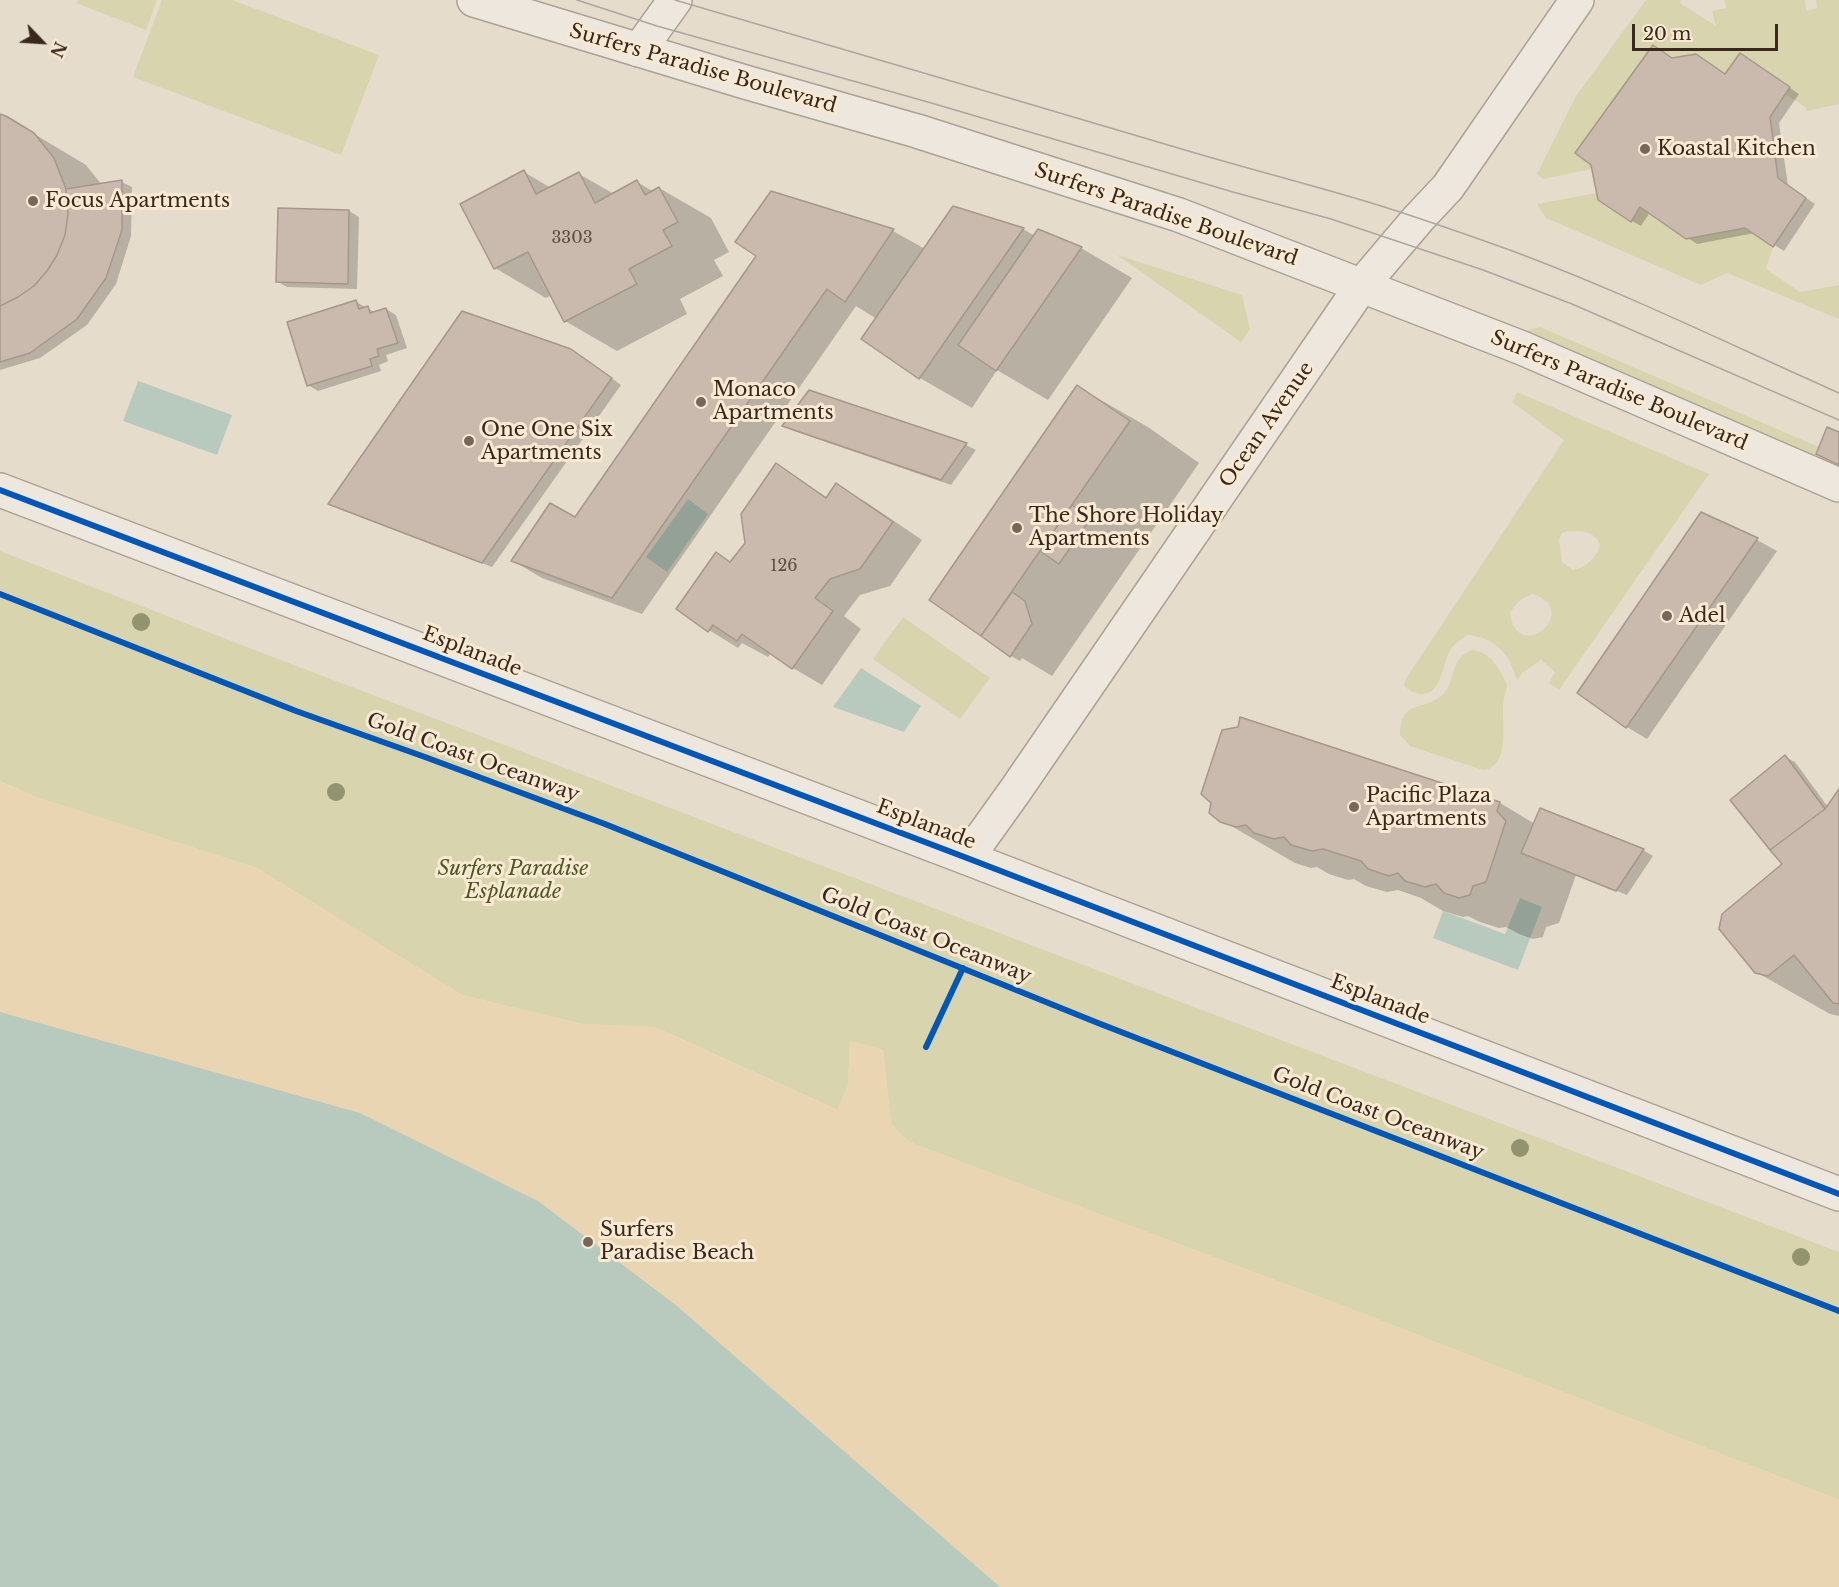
<!DOCTYPE html>
<style>
body{margin:0}
#map{position:relative;width:1839px;height:1587px;overflow:hidden;background:#e6dccc;font-family:"Libre Baskerville",serif}
canvas{display:block}
.north{position:absolute;left:12px;top:12px;width:60px;height:60px;-webkit-text-stroke:4px #f7e9d2;paint-order:stroke;rotate:115deg;font-size:16px;font-weight:700;line-height:24px;text-align:center;color:#39281d}
.north::after{content:'';display:block;margin:auto;width:21px;height:27px;background:#39281d;clip-path:polygon(50% 0,100% 100%,50% 72%,0 100%)}
.scale{position:absolute;left:1632px;top:24px;width:146px;height:27px;box-sizing:border-box;border:3px solid #39281d;border-top:0;padding-left:8px;font-size:18px;line-height:21px;white-space:nowrap;color:#39281d;-webkit-text-stroke:4px #f7e9d2;paint-order:stroke}
</style>
<div id="map">
<canvas width="1839" height="1587"></canvas>
<div class="north">N</div>
<div class="scale">20 m</div>
</div>
<script>
const c = document.querySelector('canvas').getContext('2d');
c.lineJoin = 'round';
function paint(path, color) { c.fillStyle = color; c.fill(path, 'evenodd'); }
function strokePath(path, color, width, dash) { c.strokeStyle = color; c.lineWidth = width; c.lineCap = dash ? 'butt' : 'round'; c.setLineDash(dash || []); c.stroke(path); }
function label(font, color, halo, rows, align = 'center') {
  c.font = font + ' "Libre Baskerville",serif'; c.lineWidth = 6; c.setLineDash([]); c.textBaseline = 'middle'; c.strokeStyle = halo; c.fillStyle = color; for (const [text, x, y, turn = 0] of rows) {
    c.save(); c.translate(x, y); c.rotate((+turn || 0) * Math.PI / 180); c.textAlign = isNaN(turn) ? turn : align; if (halo) c.strokeText(text, 0, 0); c.fillText(text, 0, 0); c.restore();
  }
}
paint(new Path2D(`
 M78,0H157L146,30L76,3Z
 M162,0H232L379,55L341,155L133,77Z
 M1646,0H1681L1680,3L1716,26L1712,11L1726,8L1725,0H1805L1806,11L1817,8L1816,0H1839V104L1807,111L1805,107L1785,94L1740,54L1725,74L1672,58L1653,45L1576,153L1591,165L1592,169L1543,179L1537,174L1576,96Z
 M1597,193L1631,221L1640,207L1686,239L1745,228L1773,247L1766,269L1800,292L1839,285V319L1727,273L1701,285L1546,218L1537,204Z
 M1117,255L1242,295L1250,329L1241,342Z
 M1540,327L1819,447L1816,454L1839,464V470L1521,332Z
 M1517,392L1709,474L1559,690L1549,683L1555,672L1541,660L1522,673L1517,681C1510,655 1496,637 1467,635C1461,640 1453,644 1450,651C1442,664 1442,696 1420,694C1414,693 1408,690 1404,686L1405,680L1564,440L1512,402ZM1567,531C1581,531 1594,530 1600,545C1597,557 1586,568 1573,570L1562,562L1559,540L1561,534ZM1533,594C1583,611 1517,666 1510,613C1516,603 1522,597 1533,594Z
 M0,551L265,654L1839,1252V1500L1354,1310L909,1142L891,1124L883,1050L850,1041L848,1085L838,1110L655,1027L582,1024L462,995L257,868L36,797L0,781Z
 M903,617L990,678L960,719L873,659Z
 M1472,650C1492,652 1498,668 1507,684C1507,689 1505,693 1504,698C1500,718 1513,767 1483,770L1410,746L1400,735C1401,697 1424,713 1443,694C1457,680 1448,660 1472,650Z`), '#d8d4ae');
paint(new Path2D(`
 M0,781L36,797L257,868L462,995L582,1024L654,1027L837,1110L848,1085L850,1041L883,1050L891,1124L909,1142L1354,1310L1839,1500V1587H370L0,1438Z`), '#ead5b2');
paint(new Path2D(`
 M138,381L232,415L217,455L123,421Z
 M688,499L708,514L667,572L646,557Z
 M861,668L921,706L904,732L833,707Z
 M1520,898L1542,907L1518,970L1433,938L1443,911L1505,934Z
 M0,1012L360,1113L538,1201L677,1306L1000,1587H0Z`), '#b8cabd');
paint(new Path2D(`
 M1673,60L1726,76L1750,61L1799,94L1779,123L1788,186L1815,204L1784,251L1755,233L1697,244L1650,212L1641,226L1632,221Z
 M0,115L6,117L86,165L102,185L122,182L132,187L131,236L116,284L87,325L40,358L0,370Z
 M524,172L551,188L579,174L614,194L637,182L654,192L659,188L711,218L729,252L714,260L723,276L680,299L687,314L617,351L565,321L552,295L546,298L495,268Z
 M771,193L893,231L925,249L1023,229L1035,236L1081,248L1132,278L1048,400L997,370L972,408L920,378L863,339L877,319L856,306L642,614L542,578L513,561L576,519L758,256Z
 M349,211L359,217L357,289L287,287L278,282Z
 M356,302L376,313L386,309L396,315L407,348L386,355L388,361L379,365L381,371L318,391L308,385Z
 M581,356L621,385L492,567L339,509L330,504Z
 M1078,387L1148,427L1199,463L1052,676L1022,658L1020,661L1011,656L931,600Z
 M809,392L966,445L976,450L951,485L794,431L785,425Z
 M776,465L828,498L836,485L866,502L922,540L890,586L860,595L844,616L861,629L822,685L793,668L771,653L768,657L742,643L738,648L709,630L716,554L732,563L746,543Z
 M1702,514L1757,540L1777,551L1647,739L1627,727L1579,693Z
 M1241,719L1500,803L1535,824L1541,810L1643,850L1653,856L1627,895L1576,875L1559,923L1546,927L1543,937L1533,939L1519,934L1506,927L1499,928L1480,922L1468,916L1463,917L1443,911L1421,898L1398,890L1387,892L1366,886L1354,879L1348,880L1329,874L1317,867L1311,868L1295,863L1221,820Z
 M1785,757L1795,762L1828,807L1839,792V1016L1830,1014L1756,972L1784,865Z`), '#0003');
const building = new Path2D(`
 M1653,45L1672,58L1696,54L1725,74L1740,53L1790,87L1770,117L1778,178L1806,198L1773,247L1745,228L1686,239L1640,207L1631,222L1598,200L1591,165L1575,153Z
 M0,114L6,116L34,133L54,158L66,189L68,214L65,235L57,255L47,271L34,286L18,297L0,306Z
 M524,170L536,194L579,172L595,203L637,180L645,195L659,187L678,222L663,230L672,246L629,269L637,284L564,322L528,252L494,269L460,204Z
 M122,180V230L106,278L77,319L30,353L0,362V306L18,297L34,286L47,271L57,255L65,235L68,214L66,189Z
 M771,191L894,229L845,302L827,289L612,598L511,561L550,503L575,517L756,256L735,242Z
 M953,206L1024,228L919,379L861,339Z
 M278,208L349,210L348,284L276,282Z
 M1038,229L1082,247L996,371L958,345Z
 M356,300L359,309L368,306L370,313L386,308L398,343L377,349L379,356L370,359L372,366L307,386L287,322Z
 M462,311L571,349L612,378L482,563L328,504Z
 M1077,385L1130,421L981,636L929,600Z
 M809,390L967,443L941,480L782,426Z
 M1827,427L1839,432V465L1816,454Z
 M776,463L826,498L836,483L893,522L860,569L830,579L815,598L833,611L792,669L742,634L737,641L713,625L708,632L676,609L716,552L730,562L745,543L741,514Z
 M1072,505L1091,518L1059,564L1040,551Z
 M1701,512L1758,538L1626,728L1577,693Z
 M1012,592L1025,601L1032,624L1010,657L981,636Z
 M1240,717L1500,802L1497,811L1506,821L1486,882L1473,886L1470,895L1459,898L1444,893L1436,884L1425,887L1405,881L1398,873L1389,876L1368,869L1361,861L1323,849L1312,851L1291,845L1284,837L1274,839L1254,833L1246,825L1236,827L1220,822L1209,813L1211,803L1201,794L1222,730L1238,727Z
 M1785,755L1825,809L1770,850L1730,800Z
 M1839,789V1004L1833,1003L1794,955L1768,976L1755,973L1719,929L1722,914L1782,864L1770,850L1825,809Z
 M1540,808L1644,849L1616,891L1521,853Z`);
paint(building, '#cab9ad');
strokePath(building, '#a6978b', 1.5);
const minor = new Path2D(`
 M639,50L675,0
 M0,490L967,858L1839,1194
 M967,858L1015,791L1362,285L1418,219L1448,187L1577,0`);
const tertiary = new Path2D(`
 M474,0L745,82L917,131L1179,215L1522,348L1839,485`);
strokePath(minor, '#aba195', 36);
strokePath(tertiary, '#aba195', 36);
strokePath(minor, '#ede7de', 33);
strokePath(tertiary, '#ede7de', 33);
strokePath(new Path2D(`
 M577,0L657,26L928,102L1233,192L1331,219L1483,270L1572,304L1839,420
 M675,0C845,49 1015,100 1185,150C1242,167 1300,182 1358,199C1403,212 1448,228 1493,244C1611,286 1724,342 1839,393`), '#aca69e', 1.5);
strokePath(new Path2D(`
 M0,490L967,858L1839,1194
 M0,594L296,711L425,757L605,824L1098,1023L1839,1311
 M926,1047L963,968`), '#0057b8', 6);
c.fillStyle = '#92936f';
for (const [x, y] of [
 [141,622],
 [336,792],
 [1520,1148],
 [1801,1257]
]) { c.beginPath(); c.arc(x, y, 9, 0, 2 * Math.PI); c.fill(); }
for (const [x, y, r, color] of [
 [1645,149,6,"#76675a"],
 [33,201,6,"#76675a"],
 [701,402,6,"#76675a"],
 [469,441,6,"#76675a"],
 [1017,528,6,"#76675a"],
 [1667,616,6,"#76675a"],
 [1354,807,6,"#76675a"],
 [588,1242,6,"#76675a"]
]) { const dot = new Path2D(); dot.arc(x, y, r, 0, 2 * Math.PI); c.fillStyle = color; c.fill(dot); strokePath(dot, '#f7e9d2', 2); }
label('16px', '#5d4c41', null, [
 ["3303",572,238],
 ["126",784,566]
]);
label('20px', '#39281d', '#f7e9d2', [
 ["Surfers Paradise Boulevard",703,69,16],
 ["Surfers Paradise Boulevard",1166,215,19],
 ["Surfers Paradise Boulevard",1619,391,23],
 ["Ocean Avenue",1267,425,-55],
 ["Esplanade",472,652,21],
 ["Gold Coast Oceanway",473,758,20],
 ["Esplanade",926,825,21],
 ["Gold Coast Oceanway",926,936,22],
 ["Esplanade",1380,1000,21],
 ["Gold Coast Oceanway",1378,1114,21]
]);
label('20px', '#39281d', '#f7e9d2', [
 ["Koastal Kitchen",1657,149],
 ["Focus Apartments",45,201],
 ["Monaco",713,390],
 ["Apartments",713,413],
 ["One One Six",481,430],
 ["Apartments",481,453],
 ["The Shore Holiday",1029,516],
 ["Apartments",1029,539],
 ["Adel",1679,616],
 ["Pacific Plaza",1366,796],
 ["Apartments",1366,819],
 ["Surfers",600,1230],
 ["Paradise Beach",600,1253]
], 'left');
label('italic 20px', '#4e5723', '#f7e9d2', [
 ["Surfers Paradise",513,869],
 ["Esplanade",513,892]
]);
</script>
